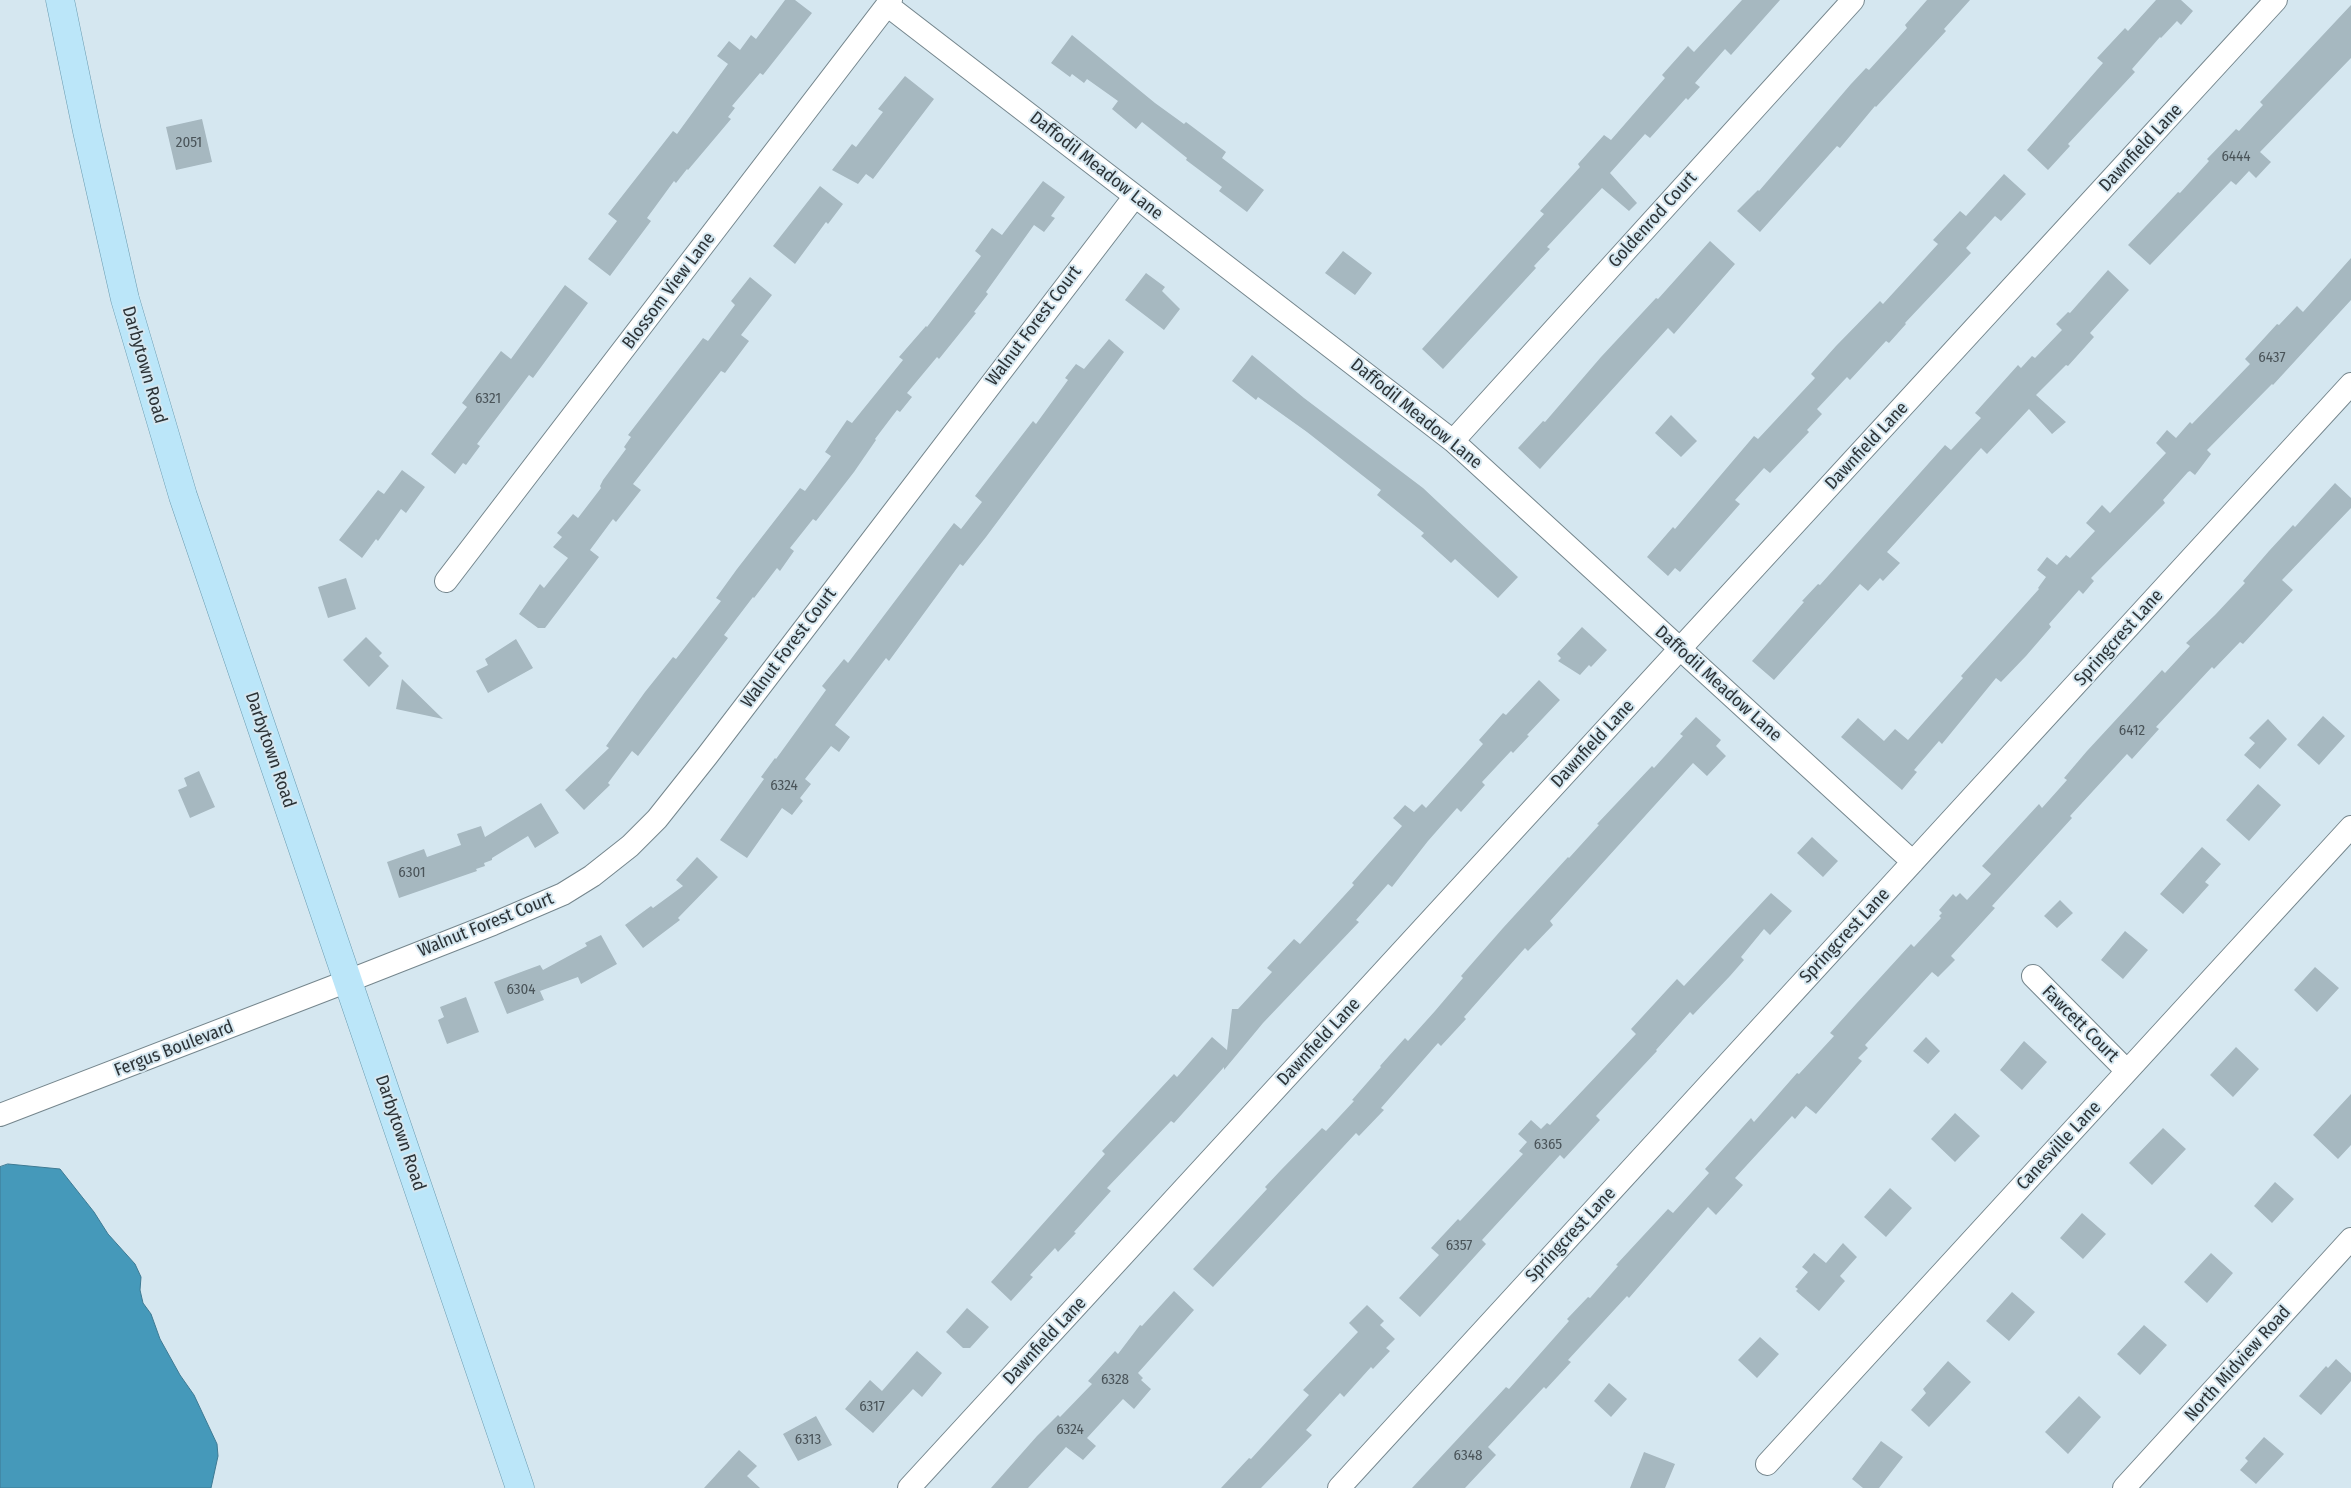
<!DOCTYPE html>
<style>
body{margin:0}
canvas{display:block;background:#d5e7f0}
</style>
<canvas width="2351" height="1488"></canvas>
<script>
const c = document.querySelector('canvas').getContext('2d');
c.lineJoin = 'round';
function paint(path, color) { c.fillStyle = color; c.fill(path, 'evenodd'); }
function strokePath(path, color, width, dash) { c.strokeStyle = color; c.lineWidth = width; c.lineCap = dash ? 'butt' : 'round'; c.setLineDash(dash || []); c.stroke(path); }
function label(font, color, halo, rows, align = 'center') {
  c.font = font + ' "Fira Sans Condensed",sans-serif'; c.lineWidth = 4; c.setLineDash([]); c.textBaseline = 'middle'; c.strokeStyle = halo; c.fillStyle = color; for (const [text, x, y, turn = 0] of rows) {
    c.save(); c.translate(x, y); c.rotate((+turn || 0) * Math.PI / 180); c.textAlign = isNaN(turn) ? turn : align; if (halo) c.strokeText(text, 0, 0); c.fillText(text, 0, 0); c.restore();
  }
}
const water = new Path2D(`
 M8,1164L60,1169L94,1212L108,1234L135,1264L141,1277L140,1290L143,1303L151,1314L160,1339L180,1375L194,1395L217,1444L218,1456L211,1488H0V1167Z`);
paint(water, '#4599ba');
strokePath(water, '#3e7a93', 1);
paint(new Path2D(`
 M785,0H795L812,13L763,75L760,73L732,106L735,108L728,117L731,119L688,170L687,169L676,183L674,181L647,218L651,221L610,276L588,259L617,221L608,214L673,131L677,134L728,64L717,56L729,41L740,50L751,35L756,39Z
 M1742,0H1780L1731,55L1725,49L1695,83L1700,87L1688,100L1686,98L1650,138L1645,134L1610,173L1637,203L1629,211L1602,188L1547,247L1550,249L1534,266L1536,268L1443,369L1422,349L1544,214L1540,211L1580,167L1578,164L1604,135L1611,140L1665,78L1662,75L1688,46L1694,52Z
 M1927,0H1970L1944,29L1946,31L1876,107L1875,106L1840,148L1837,146L1760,232L1737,211L1758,190L1759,191L1851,84L1866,68L1869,70L1899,37L1907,28L1905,25Z
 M2156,0H2181L2193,11L2181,25L2177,21L2161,38L2160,37L2132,69L2135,72L2068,144L2070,146L2048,170L2027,150L2103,63L2097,58L2125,28L2128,31Z
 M2351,5V58L2260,152L2271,162L2256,178L2249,171L2236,185L2231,181L2150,265L2128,245L2178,192L2180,193L2209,161L2207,159L2236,129L2239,131L2263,105L2260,102Z
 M1072,35L1155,103L1184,124L1186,122L1226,152L1222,158L1264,190L1247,212L1219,191L1222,187L1186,160L1187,158L1142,122L1136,129L1112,109L1118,101L1087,79L1084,83L1072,74L1070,77L1051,63Z
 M905,76L934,99L873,179L866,174L858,184L832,170L852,144L856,147L883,112L878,109Z
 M202,119L212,162L176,170L166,127Z
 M2004,174L2026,194L2001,221L1995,216L1966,248L1971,253L1905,323L1906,324L1889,343L1886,341L1850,380L1847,377L1817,409L1822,414L1807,430L1809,432L1770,473L1764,468L1735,500L1740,504L1680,572L1675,568L1668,576L1647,557L1673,527L1675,529L1754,436L1758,439L1815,378L1811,374L1836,346L1880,301L1883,304L1938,244L1933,240L1960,211L1966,216Z
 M1043,181L1065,197L1051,216L1055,218L1044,232L1034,225L986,292L988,294L974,312L976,313L939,359L937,357L907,393L912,397L900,412L897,410L875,439L876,440L854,472L816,521L813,519L790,548L794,551L780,571L777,568L754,598L753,597L724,635L728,638L638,756L632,751L608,783L610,785L584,810L565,790L609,748L606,746L645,692L673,657L676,659L721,601L716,598L737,569L800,488L805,491L831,456L825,452L847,420L852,423L903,360L899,357L926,326L927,327L981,256L975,251L992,228L1002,235Z
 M820,186L843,204L828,224L826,222L795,264L773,246Z
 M1710,241L1735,264L1674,334L1668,328L1540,469L1518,448L1543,421L1545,422L1601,357L1656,298L1658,299Z
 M1343,251L1372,273L1355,295L1325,273Z
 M2351,258V300L2273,385L2272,384L2207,450L2211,454L2195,475L2190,471L2188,472L2163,500L2165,503L2091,578L2094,581L2083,594L2079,590L2049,624L2051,627L2026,656L2001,682L1996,678L1942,744L1939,741L1914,770L1917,772L1902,790L1841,737L1858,718L1884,741L1895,729L1908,740L1963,678L1961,676L2039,589L2038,588L2046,577L2037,570L2047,557L2057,565L2066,555L2070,558L2095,531L2086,523L2102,505L2110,513L2166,453L2156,443L2167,430L2176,438L2190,422L2192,424L2250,364L2245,359L2277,324L2279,325L2297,306L2303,312Z
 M2108,270L2129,290L2090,333L2094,337L2068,366L2066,365L2036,395L2066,422L2052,434L2029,409L1987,454L1981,448L1887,552L1900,563L1883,581L1880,578L1868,591L1860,584L1774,680L1752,661L1767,644L1804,602L1802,601L1818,584L1820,585L1945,445L1951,450L1981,418L1975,413L2018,365L2021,368L2032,356L2035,358L2062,330L2056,324L2068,312L2070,313Z
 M1146,273L1165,287L1162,291L1180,309L1164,330L1125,300Z
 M750,277L772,295L741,335L749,341L725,373L721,371L633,484L641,490L616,522L613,519L590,550L599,557L545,628H538L519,614L540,584L544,588L568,558L553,547L562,537L557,533L573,514L578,518L601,488L600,486L603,480L626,449L624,447L631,437L628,435L703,338L708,341L735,305L731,301Z
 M565,285L588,303L533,378L529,375L477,444L480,446L466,465L463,463L455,474L431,454L467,407L462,403L501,351L511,359Z
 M1109,339L1124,352L986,537L963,566L960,564L889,661L886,658L835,725L850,737L839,752L831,746L805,779L811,784L800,798L803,801L792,815L782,808L747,858L720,840L764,779L761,777L775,758L776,759L826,690L822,686L844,659L848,663L954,523L961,529L982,502L975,496L1033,421L1036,424L1068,380L1065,378L1076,364L1084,369Z
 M1252,355L1304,398L1423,488L1518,577L1498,598L1455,559L1451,563L1421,536L1424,533L1377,495L1381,490L1307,432L1258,397L1256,400L1232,381Z
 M1671,415L1697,441L1681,457L1655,433Z
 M402,470L425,487L406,513L401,509L378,541L376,539L362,558L339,540L378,490L384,494Z
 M2335,483L2351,498V508L2282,580L2293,590L2243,644L2240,642L2214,669L2212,667L2156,727L2159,729L2132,759L2127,754L2070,816L2072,818L1992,906L1995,908L1951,956L1955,960L1938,977L1932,972L1865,1045L1868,1048L1858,1058L1862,1061L1816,1114L1806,1106L1795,1119L1792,1116L1735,1178L1743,1185L1716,1215L1708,1207L1629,1298L1627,1296L1568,1360L1571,1362L1546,1389L1544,1387L1488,1447L1496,1455L1465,1488H1412L1506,1387L1509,1389L1569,1321L1567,1319L1588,1297L1590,1298L1618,1266L1616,1265L1668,1209L1673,1213L1709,1173L1705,1169L1751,1118L1754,1122L1797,1073L1799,1074L1834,1036L1830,1033L1856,1004L1911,944L1914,947L1941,918L1939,916L1942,913L1939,910L1953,894L1956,897L1960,893L1967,900L1991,874L1982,866L2039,804L2042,808L2067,780L2064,778L2087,751L2162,670L2165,673L2190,646L2186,643L2215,615L2245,583L2243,581L2269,551L2293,525L2295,527Z
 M346,578L356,609L328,618L318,587Z
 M1582,627L1607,650L1591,667L1589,665L1580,675L1558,661L1561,658L1557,654Z
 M366,637L382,653L379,656L389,666L369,687L343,660Z
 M516,639L533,668L488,693L476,671L488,665L485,659Z
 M402,679L443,719L396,709Z
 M1539,680L1560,700L1527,735L1529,736L1513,753L1511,751L1482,782L1485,785L1461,812L1457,808L1428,841L1392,887L1388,884L1356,920L1359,922L1263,1023L1224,1070V1067L1174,1123L1171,1121L1107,1188L1111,1191L1074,1232L1076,1233L1058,1252L1055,1248L1030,1275L1033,1277L1011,1301L991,1282L1105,1154L1102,1151L1174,1074L1177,1077L1212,1037L1227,1050L1232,1009H1238L1272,972L1267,968L1294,939L1300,944L1354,885L1352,883L1402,826L1393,818L1405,805L1414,812L1422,804L1426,808L1483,744L1479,740L1503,713L1506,715Z
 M2323,716L2345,736L2319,765L2297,745Z
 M1696,717L1721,740L1716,746L1726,756L1707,776L1693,763L1550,921L1553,925L1528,951L1525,948L1464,1017L1466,1019L1441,1046L1438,1043L1381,1108L1384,1110L1359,1136L1356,1133L1213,1287L1193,1269L1267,1189L1265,1187L1281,1170L1322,1128L1326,1131L1354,1101L1352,1100L1381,1067L1380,1066L1405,1038L1408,1041L1435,1011L1463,978L1461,976L1503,928L1568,857L1569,858L1599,825L1597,824L1652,766L1654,768L1683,736L1680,734Z
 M2268,719L2287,739L2260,769L2244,755L2255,743L2249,738Z
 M199,771L215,807L190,818L178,790L187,786L184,778Z
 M2258,784L2281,805L2249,841L2226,820Z
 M541,803L559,833L535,848L528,836L492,858V860L484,863L485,866L476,869L477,871L399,898L387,862L424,849L427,857L461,845L457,834L481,826L485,837Z
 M1812,837L1838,861L1823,877L1797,853Z
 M2202,847L2221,864L2205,882L2209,885L2183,914L2160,894Z
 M697,857L718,877L678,918L680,920L643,948L625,925L651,906L653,908L683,886L676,880Z
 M1771,893L1792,911L1770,935L1764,929L1741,957L1744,960L1730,976L1693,1015L1690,1012L1656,1050L1657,1051L1596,1116L1600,1120L1564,1159L1560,1155L1482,1240L1486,1244L1420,1317L1399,1298L1439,1255L1431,1248L1458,1219L1460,1221L1523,1154L1519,1151L1527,1142L1518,1134L1531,1120L1541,1129L1547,1123L1550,1125L1636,1034L1631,1029L1677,979L1684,986Z
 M2060,900L2073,913L2057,928L2044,916Z
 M2125,931L2148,950L2123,979L2101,960Z
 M601,935L617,964L581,984L578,977L540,991L544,1000L507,1014L494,982L540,965L543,970L587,946L585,943Z
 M2315,967L2339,988L2317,1012L2294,990Z
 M466,997L479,1032L447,1044L438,1020L444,1017L440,1007Z
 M1926,1037L1940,1051L1928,1064L1913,1051Z
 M2024,1041L2047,1062L2022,1090L2000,1070Z
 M2236,1047L2259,1069L2233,1097L2210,1075Z
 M2351,1094V1145L2338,1159L2313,1135Z
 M1955,1113L1980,1136L1955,1162L1931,1139Z
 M2163,1128L2186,1149L2152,1185L2129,1163Z
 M2275,1182L2294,1199L2272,1223L2254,1206Z
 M1890,1188L1912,1208L1886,1237L1864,1217Z
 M2082,1213L2106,1234L2083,1259L2060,1238Z
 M1843,1243L1857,1257L1840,1276L1845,1281L1819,1311L1796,1291L1798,1289L1795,1287L1808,1272L1802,1267L1814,1253L1826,1263Z
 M2211,1253L2233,1273L2207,1303L2184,1282Z
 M1174,1291L1194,1310L1138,1373L1143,1378L1141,1380L1151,1389L1134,1409L1123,1399L1087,1438L1096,1446L1083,1460L1066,1447L1028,1488H991L1037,1436L1058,1415L1060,1417L1092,1384L1088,1381L1115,1351L1118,1354L1140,1325L1142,1326Z
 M2012,1292L2035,1312L2009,1341L1986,1321Z
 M1367,1305L1384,1321L1380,1325L1395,1339L1386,1348L1390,1351L1373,1369L1371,1367L1344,1397L1340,1393L1306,1430L1312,1435L1261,1488H1221L1249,1458L1251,1459L1309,1395L1303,1390L1358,1332L1349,1323Z
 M967,1308L989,1327L970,1348H963L946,1332Z
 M2144,1325L2167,1345L2140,1375L2117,1354Z
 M1760,1337L1779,1354L1757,1378L1738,1360Z
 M917,1351L942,1373L922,1397L913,1389L873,1433L845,1409L870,1380L882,1391Z
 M2336,1359L2351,1373V1381L2321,1415L2299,1396L2326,1366L2328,1368Z
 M1948,1361L1971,1382L1929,1427L1911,1410L1926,1393L1923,1389Z
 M1609,1383L1627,1399L1611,1417L1594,1401Z
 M2079,1396L2101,1417L2068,1454L2045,1432Z
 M816,1416L832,1445L798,1461L783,1434Z
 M2264,1437L2284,1454L2256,1484L2240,1470L2248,1461L2245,1458Z
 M1881,1441L1903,1457L1879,1488H1863L1852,1479Z
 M739,1450L757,1466L747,1476L760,1488H704Z
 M1644,1452L1675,1464L1665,1488H1630Z`), '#a6b8c0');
const minor = new Path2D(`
 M887,5L1453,441L1913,862
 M1453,441L1853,0
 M446,581L891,0
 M2033,976L2127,1071
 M0,1115L348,981L493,924L563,894L592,876L630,846L657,819L707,756L1135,196
 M1767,1464L2351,827
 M909,1488L2276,0
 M1339,1488L2351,384
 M2124,1488L2351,1239`);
const major = new Path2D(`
 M60,0L87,131L125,299L183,496L520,1488`);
strokePath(minor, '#75868d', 24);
strokePath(major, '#6c9db2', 29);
strokePath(minor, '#fff', 22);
strokePath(major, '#bbe6f9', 28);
label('15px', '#4a5459', null, [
 ["2051",189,143],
 ["6444",2236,157],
 ["6437",2272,358],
 ["6321",488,399],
 ["6412",2132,731],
 ["6324",784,786],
 ["6301",412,873],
 ["6304",521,990],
 ["6365",1548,1145],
 ["6357",1459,1246],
 ["6328",1115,1380],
 ["6317",872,1407],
 ["6324",1070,1430],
 ["6313",808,1440],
 ["6348",1468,1456]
]);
label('18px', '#2c3337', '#d5e7f0', [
 ["Dawnfield Lane",2141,148,-47],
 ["Daffodil Meadow Lane",1096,166,38],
 ["Goldenrod Court",1653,220,-48],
 ["Blossom View Lane",669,291,-53],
 ["Walnut Forest Court",1034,326,-53],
 ["Darbytown Road",144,365,74],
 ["Daffodil Meadow Lane",1416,414,39],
 ["Dawnfield Lane",1867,446,-47],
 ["Springcrest Lane",2119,638,-48],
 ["Walnut Forest Court",789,648,-53],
 ["Daffodil Meadow Lane",1718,684,42],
 ["Dawnfield Lane",1593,744,-47],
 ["Darbytown Road",270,750,71],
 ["Walnut Forest Court",486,925,-22],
 ["Springcrest Lane",1845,936,-47],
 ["Fawcett Court",2080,1024,45],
 ["Dawnfield Lane",1319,1042,-47],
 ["Fergus Boulevard",174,1049,-21],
 ["Darbytown Road",400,1133,71],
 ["Canesville Lane",2059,1146,-47],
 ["Springcrest Lane",1571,1235,-47],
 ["Dawnfield Lane",1045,1341,-47],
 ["North Midview Road",2238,1364,-48]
]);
</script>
